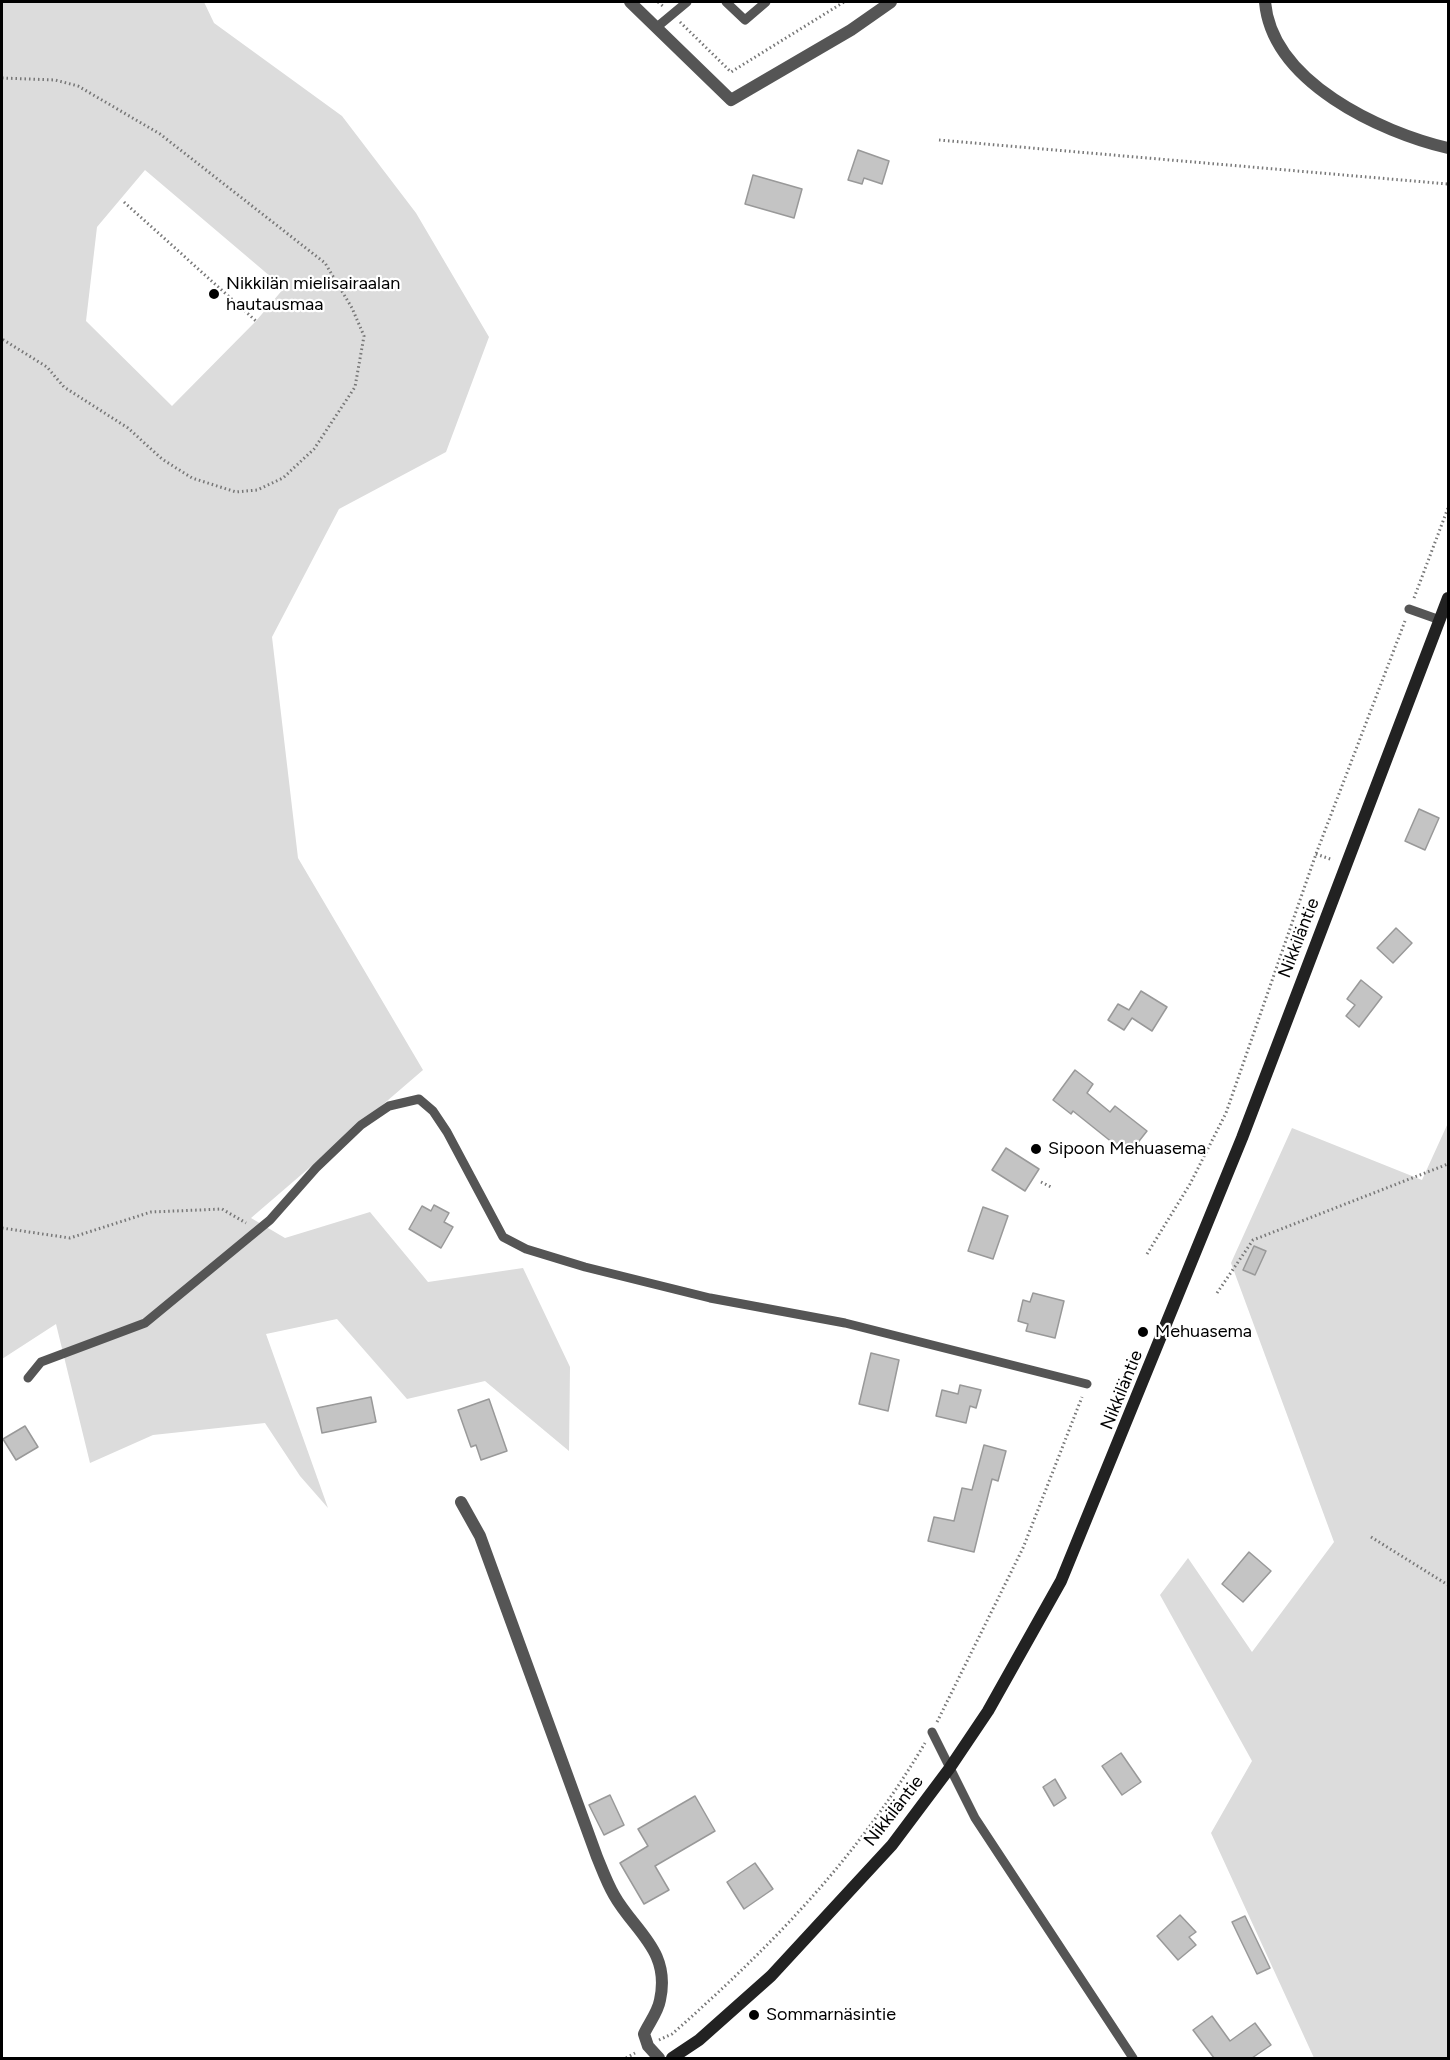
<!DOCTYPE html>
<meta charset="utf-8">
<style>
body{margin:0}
#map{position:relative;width:1450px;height:2060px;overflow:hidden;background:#fff;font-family:Figtree,sans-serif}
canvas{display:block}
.frame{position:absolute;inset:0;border:3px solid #000;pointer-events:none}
</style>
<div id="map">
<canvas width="1450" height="2060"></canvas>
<div class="frame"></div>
</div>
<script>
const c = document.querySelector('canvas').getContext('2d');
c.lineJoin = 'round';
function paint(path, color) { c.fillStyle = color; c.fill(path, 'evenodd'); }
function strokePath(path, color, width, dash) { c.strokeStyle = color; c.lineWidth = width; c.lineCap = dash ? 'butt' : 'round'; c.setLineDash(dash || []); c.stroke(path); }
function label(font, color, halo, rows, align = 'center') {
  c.font = font + ' Figtree,sans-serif'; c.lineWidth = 4.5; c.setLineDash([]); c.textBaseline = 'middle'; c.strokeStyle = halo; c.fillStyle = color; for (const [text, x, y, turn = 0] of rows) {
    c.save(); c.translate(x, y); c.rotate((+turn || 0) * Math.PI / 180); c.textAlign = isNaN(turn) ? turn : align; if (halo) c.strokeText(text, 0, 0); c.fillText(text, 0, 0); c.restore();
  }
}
paint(new Path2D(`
 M2,2H204L214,23L342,116L416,213L489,337L446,452L339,509L272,637L298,858L423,1070L251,1218L285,1238L370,1212L428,1282L523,1268L570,1367L569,1451L485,1381L407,1399L337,1319L266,1334L328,1508L300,1476L265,1423L153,1435L90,1463L56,1324L2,1359ZM145,170L284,288L256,321L172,406L86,321L97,227Z
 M1448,1123V2058H1314L1211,1833L1252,1761L1160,1595L1188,1558L1252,1652L1334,1542L1231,1263L1292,1128L1422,1180Z`), '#dcdcdc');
const building = new Path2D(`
 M858,150L889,161L882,184L864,178L862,184L848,180Z
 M753,175L802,189L794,218L745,204Z
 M1419,809L1439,818L1425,850L1405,841Z
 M1396,928L1412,943L1393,963L1377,948Z
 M1361,980L1382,997L1359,1027L1346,1016L1355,1005L1347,999Z
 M1141,991L1167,1007L1152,1031L1132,1018L1124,1030L1108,1020L1118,1004L1129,1010Z
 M1075,1070L1093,1084L1087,1093L1110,1112L1115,1106L1147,1131L1128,1155L1073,1111L1071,1114L1053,1100Z
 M1006,1148L1039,1169L1025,1191L992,1170Z
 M434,1205L449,1213L444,1222L453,1227L441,1248L409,1229L422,1206L431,1211Z
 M983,1207L1008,1216L993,1259L968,1251Z
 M1254,1246L1266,1251L1255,1275L1243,1270Z
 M1033,1293L1064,1301L1055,1338L1026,1331L1028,1324L1018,1321L1023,1300L1030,1302Z
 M871,1353L899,1360L888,1411L859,1404Z
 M960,1385L981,1390L976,1408L970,1406L966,1423L936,1416L942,1390L958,1394Z
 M371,1397L376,1422L322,1433L317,1408Z
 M489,1399L507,1451L481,1460L476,1445L471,1447L458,1410Z
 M25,1426L38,1447L16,1460L3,1439Z
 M984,1445L1006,1451L998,1481L992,1479L974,1552L928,1541L934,1517L954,1521L962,1488L972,1490Z
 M1249,1552L1271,1571L1243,1602L1222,1584Z
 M1121,1753L1141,1782L1122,1795L1102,1766Z
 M1055,1779L1066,1798L1054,1806L1043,1787Z
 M610,1795L624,1825L604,1835L589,1805Z
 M695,1796L715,1831L655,1866L669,1890L644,1904L620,1863L648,1846L638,1829Z
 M755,1863L773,1889L744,1909L727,1882Z
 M1180,1915L1196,1932L1189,1937L1196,1945L1178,1960L1157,1936Z
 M1245,1916L1270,1968L1257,1974L1232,1922Z
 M1212,2016L1230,2041L1255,2023L1271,2045L1252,2058H1214L1193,2030Z`);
paint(building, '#c4c4c4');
strokePath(building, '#999', 1.5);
strokePath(new Path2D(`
 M658,2L664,7
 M680,22L731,72L844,2
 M2,78L55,80L78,86L160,134L325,263L352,308L364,336L355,387L314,449L283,478L257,490L236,492L192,478L162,459L128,428L64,387L47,367L2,339
 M939,140L1448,184
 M124,202L256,321
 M1414,598L1448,508
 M1316,854L1333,860
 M1041,1182L1051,1187
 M2,1228L70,1238L151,1212L222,1209L246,1223
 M1147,1254L1190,1184L1226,1113L1316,854L1405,621
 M1217,1293L1253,1240L1448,1164
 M1371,1537L1448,1585
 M937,1722L1023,1548L1082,1397
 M659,2040L672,2034C772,1946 857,1858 925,1743
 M626,2058L635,2053`), '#777', 3, [1.5, 3]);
strokePath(new Path2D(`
 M726,2L745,20L766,2
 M657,27L687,2
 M1409,609L1440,620
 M28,1378L41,1362L145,1323L270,1220L316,1168L361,1125L389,1106L419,1099L433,1111L447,1132L503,1237L526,1249L585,1267L710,1298L845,1323L1087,1384
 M932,1732L975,1818L1133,2058`), '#555', 9);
strokePath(new Path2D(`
 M630,2L731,100L851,30L891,2
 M1265,2C1272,82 1380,132 1448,148
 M461,1502L480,1536L597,1857C602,1869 607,1883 614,1895C634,1931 671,1950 660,2000C658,2012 649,2023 644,2034L648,2046L659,2058`), '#555', 12);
strokePath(new Path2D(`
 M672,2058L699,2040L771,1976L892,1845L949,1769L988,1711L1061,1581L1242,1138L1448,598`), '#222', 12);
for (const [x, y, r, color] of [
 [214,294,6,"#000"],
 [1036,1149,6,"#000"],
 [1143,1332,6,"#000"],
 [754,2015,6,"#000"]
]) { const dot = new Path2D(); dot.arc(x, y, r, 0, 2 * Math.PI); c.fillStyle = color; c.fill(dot); strokePath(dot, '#fff', 2); }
label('18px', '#000', '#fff', [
 ["Nikkilän mielisairaalan",226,284],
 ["hautausmaa",226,305],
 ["Sipoon Mehuasema",1048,1149],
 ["Mehuasema",1155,1332],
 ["Sommarnäsintie",766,2015]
], 'left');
label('18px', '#000', '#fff', [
 ["Nikkiläntie",1299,938,-69],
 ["Nikkiläntie",1122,1390,-68],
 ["Nikkiläntie",894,1811,-52]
]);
</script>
